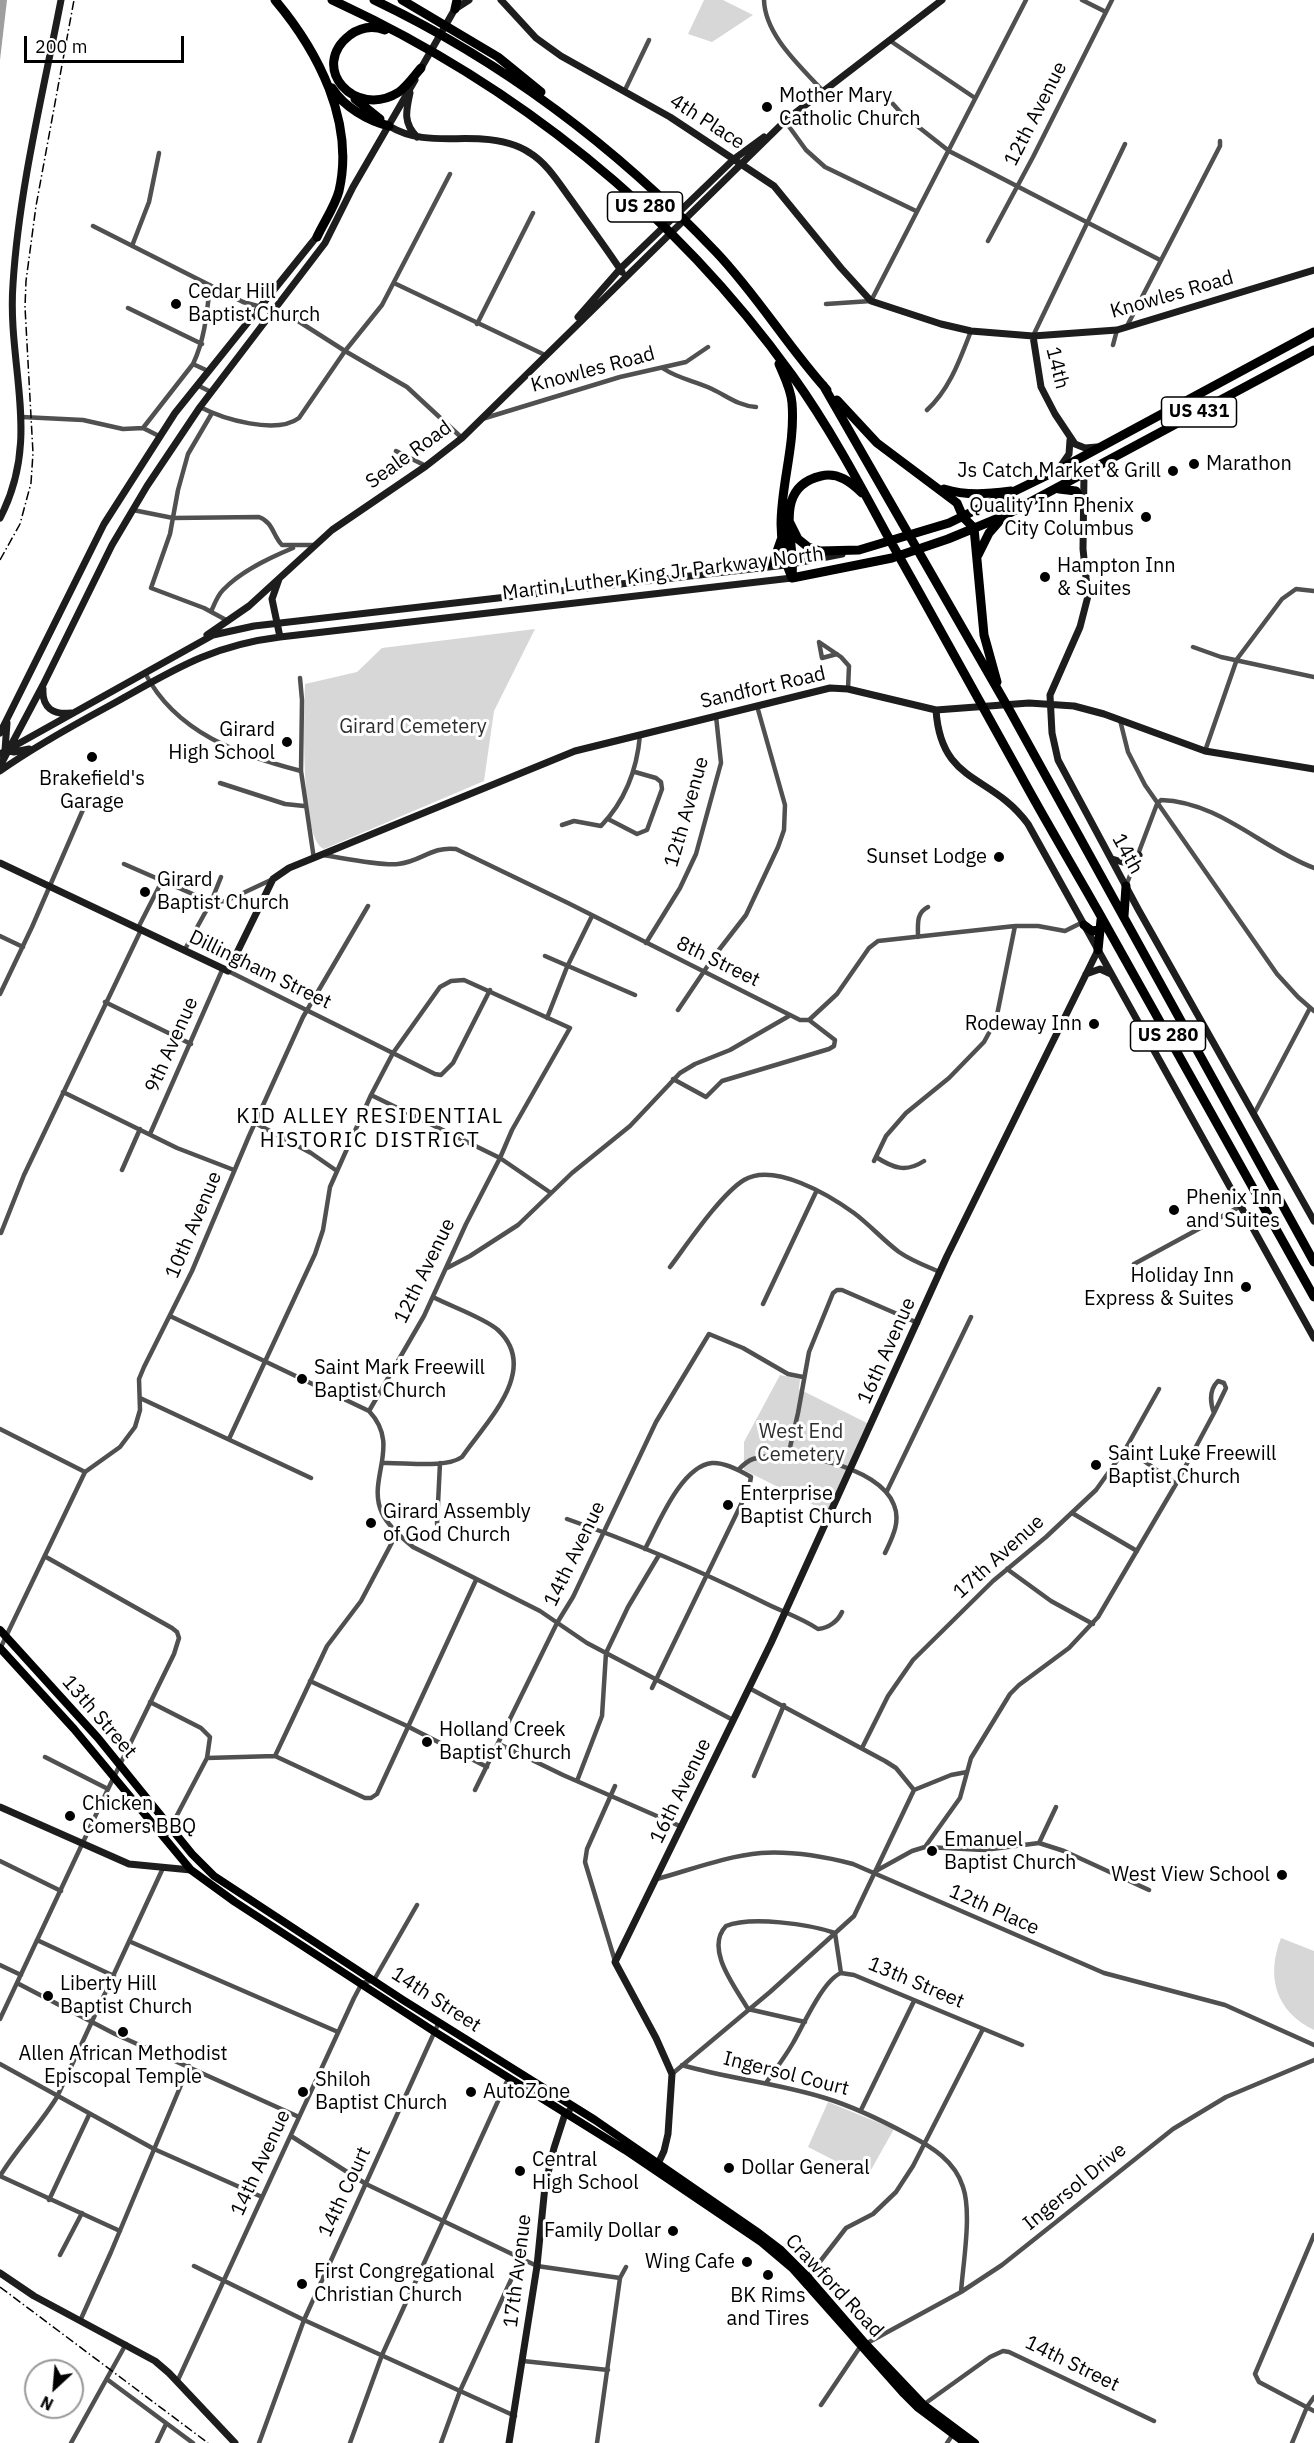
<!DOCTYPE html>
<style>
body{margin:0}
#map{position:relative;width:1314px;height:2443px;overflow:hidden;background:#fff;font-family:"IBM Plex Sans",sans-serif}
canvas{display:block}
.north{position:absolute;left:24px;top:2359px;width:60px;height:60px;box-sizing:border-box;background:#fff;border:2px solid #999;border-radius:50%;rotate:206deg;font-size:16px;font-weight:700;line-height:24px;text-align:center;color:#000}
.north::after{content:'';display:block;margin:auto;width:21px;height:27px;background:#000;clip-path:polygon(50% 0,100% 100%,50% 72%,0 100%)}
.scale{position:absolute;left:24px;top:36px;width:160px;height:27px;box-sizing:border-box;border:3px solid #000;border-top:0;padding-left:8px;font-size:18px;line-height:21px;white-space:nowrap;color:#000;-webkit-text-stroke:4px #fff;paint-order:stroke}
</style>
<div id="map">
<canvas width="1314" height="2443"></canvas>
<div class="north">N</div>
<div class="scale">200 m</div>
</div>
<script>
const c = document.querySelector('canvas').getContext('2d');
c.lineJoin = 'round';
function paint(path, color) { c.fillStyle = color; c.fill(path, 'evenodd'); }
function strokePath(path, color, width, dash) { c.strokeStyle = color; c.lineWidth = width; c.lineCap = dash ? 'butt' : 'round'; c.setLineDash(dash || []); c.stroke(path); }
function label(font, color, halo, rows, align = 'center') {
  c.font = font + ' "IBM Plex Sans",sans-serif'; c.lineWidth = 6; c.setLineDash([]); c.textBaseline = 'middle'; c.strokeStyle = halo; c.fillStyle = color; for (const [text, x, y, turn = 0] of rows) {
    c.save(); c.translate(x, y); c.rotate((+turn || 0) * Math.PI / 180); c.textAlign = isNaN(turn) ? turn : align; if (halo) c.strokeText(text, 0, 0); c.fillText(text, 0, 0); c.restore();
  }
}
paint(new Path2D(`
 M704,0H723L753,15L712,42L688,34Z
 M535,629L494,711L484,781L324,849C300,840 304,711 305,684L357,672L382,648Z
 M780,1375L800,1379L799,1389L869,1424L828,1512L744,1470V1442Z
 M1281,1938L1314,1951V2030C1275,2011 1266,1976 1281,1938Z
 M828,2102L894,2129L867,2177L808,2147Z`), '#d7d7d7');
paint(new Path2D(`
 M0,0H7L0,60Z`), '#9e9e9e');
strokePath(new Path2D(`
 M764,0C765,35 800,66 822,90
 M1082,0L1106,12
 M889,40L975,98
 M625,90L649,40
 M893,104L902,114L949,151L1160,260
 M785,121L806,150L825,167L916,211
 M93,226L243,302L287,314L345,351L407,387L462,438
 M988,241L1033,157L1112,0
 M132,246L149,202L159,153
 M394,283L545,355
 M826,304L871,301L1026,0
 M128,308L202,344
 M477,324L533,213
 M1126,328L1220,146V141
 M1033,336L1125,144
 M1113,345L1117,330
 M193,364L208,371
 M664,369C679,379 696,381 712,389C727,396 739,406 756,407
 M197,385L211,392
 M200,407C223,419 276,435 299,418L345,351L382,305L450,174
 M927,410C950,389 960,359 971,331
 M212,413L188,454L178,490L170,534L151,588L204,608L228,621
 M22,417L83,420L123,429L143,428L159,436
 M482,419L620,377L686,362L708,347
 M143,428L193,364C205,339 207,312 210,285
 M396,451L426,466
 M133,510L173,518L259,517C273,522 273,536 282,545H314
 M211,612C214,605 217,596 223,590C241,571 269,558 293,548
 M1193,647L1221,657L1314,677
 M837,654L822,658L819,642L841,657L849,666L848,689
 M145,673C176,733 239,755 301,771
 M300,678L302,700L301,771L314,859
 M1120,720L1128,752L1145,785L1277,974L1298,997L1314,1011
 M1205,751L1237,659L1282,599L1296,589L1314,591
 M220,783L285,804L304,806
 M608,819L637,834L647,830L662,789L661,782L656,778L635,772
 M562,825L574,821L601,826C626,800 637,770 640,735
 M323,855C343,858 380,866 398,864C421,862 431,846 456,849L568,903L800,1020H809L837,994L869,948L878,941L1015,926H1038L1065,931L1083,922
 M124,864L211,902L226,901L273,879
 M1126,886L1157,804L1161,800C1220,802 1261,848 1314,868
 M138,928L162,881
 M0,936L23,947
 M918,937C918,924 916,913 928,907
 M646,943L680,888L696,854L721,763L716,716
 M184,951L211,902L221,877
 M545,956L635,995
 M228,971L435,1074L441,1075L453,1063L490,990
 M0,994L32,927L85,805
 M105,1002L191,1044
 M678,1010L715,955L746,915L778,847L784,830L785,805L757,706
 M547,1018L567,967L592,916
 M673,1079L706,1097L722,1081L829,1049L834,1046L835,1040L809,1020
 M63,1092L177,1148L234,1170
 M371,1095L500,1158L551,1193
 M1254,1114L1310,1008
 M255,1123L311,1153L337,1171
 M150,1134L223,968
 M876,1157C893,1168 906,1173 924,1161
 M874,1161L886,1136L906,1113L949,1078L984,1042L996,1020L1015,926
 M122,1170L140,1129
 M1,1233L24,1175L141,930
 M1134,1264L1241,1206
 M670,1267C688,1243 721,1194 744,1180C774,1162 829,1195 854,1213C870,1225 883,1240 899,1252C912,1261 926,1266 940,1272
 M447,1268L470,1256L518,1225L572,1173L630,1126L680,1073L695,1064L730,1050L789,1016
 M763,1304L816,1192
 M170,1316L369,1411C402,1446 366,1479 382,1513C388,1526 402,1538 413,1547L540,1611L587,1643L733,1720
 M1218,1381L1224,1383L1226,1388L1214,1413C1210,1402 1209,1390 1218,1381Z
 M140,1398L311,1478
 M0,1429L85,1472
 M229,1439L315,1254L323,1230L330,1187L371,1095L393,1053L440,987L451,981L464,980L570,1028L512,1130L500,1158L466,1224L424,1316L369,1411
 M1126,1448L1176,1484
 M788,1456L798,1413L809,1352L833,1293L837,1290H842L918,1323
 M383,1463C404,1462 445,1469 462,1457C485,1423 541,1370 498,1330C485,1318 450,1306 433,1297
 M738,1470C742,1466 747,1461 753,1459C789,1447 880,1466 894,1505C901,1522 892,1538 885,1553
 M887,1491L971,1317
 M1072,1513L1137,1551
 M567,1519C633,1542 698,1570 761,1601C780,1611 800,1617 818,1629C829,1628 838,1621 842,1612
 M437,1524L440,1463
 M645,1549C658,1525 681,1466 712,1463C724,1462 741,1471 751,1477L749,1488L652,1688
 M1007,1569L1051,1601L1093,1624
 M0,1649L85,1472L120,1447L135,1427L140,1410L139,1379L144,1367L192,1271L249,1136L303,1017L368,906
 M310,1681L407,1726L487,1767
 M749,1688L885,1761L896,1768L914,1790
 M150,1702L201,1728L210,1737L207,1758L165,1838
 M499,1744L563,1775L682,1827
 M862,1748L888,1696L913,1660L993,1581L1046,1537L1096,1490L1126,1448L1159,1389
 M275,1756L327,1646L361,1601L397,1533
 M45,1757L108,1789
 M207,1758L275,1756L365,1798H371L377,1794L476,1580
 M754,1776L784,1705
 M577,1781L602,1716L606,1653L628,1607L659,1555
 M475,1790L557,1623L573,1597L656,1422L709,1334L743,1348L788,1374L803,1377
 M914,1790L951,1775L967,1772
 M1039,1843L1056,1807
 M925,1847L984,1850L1039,1843L1064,1851L1149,1890
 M0,1861L61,1891
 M874,1872L912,1851L925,1847L960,1798L971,1758L1010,1694L1019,1685L1069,1648L1098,1617L1176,1484L1214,1413
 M657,1879C690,1870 726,1856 761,1853C792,1851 822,1856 853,1864L1104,1973L1225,2005L1314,2045
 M835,1933L841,1973
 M37,1940L114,1976
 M131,1942L338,2032
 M615,1961L585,1862L587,1849L615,1786
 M0,1965L21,1975
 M841,1973L854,1975L1022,2045
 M17,1983L115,2034L299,2117
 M0,2019L108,1789L174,1654L179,1638L177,1632L172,1628L46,1557
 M805,2022L748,2009C736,1988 704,1949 726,1926C751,1916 809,1924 835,1933
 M0,2064L154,2149L262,2197
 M682,2065C729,2079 778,2083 825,2098C855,2107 881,2120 909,2135C932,2147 955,2161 963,2187C972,2213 963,2264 961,2292
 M672,2074L770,1992L854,1916L914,1790
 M766,2083C775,2070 785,2057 793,2043C803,2026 823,1980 841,1973
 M861,2110L914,2001
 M291,2136L366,2184L537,2266L620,2278
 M0,2176C17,2148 40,2125 57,2097L163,1868
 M0,2176L120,2231
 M49,2200L89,2115
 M1314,2235L1255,2374L1259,2382L1314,2411
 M60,2255L82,2213
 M194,2266L304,2320L515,2416
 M808,2277L846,2228L873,2214L896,2192L913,2166L983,2029
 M80,2321L111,2252L189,2066
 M523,2361L608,2370
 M108,2380L193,2443
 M177,2382L354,1998L362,1983L374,1980L417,1905
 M821,2405L860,2347L961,2292L1002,2265L1173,2129L1226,2097L1314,2060
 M923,2405L990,2357L1003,2351L1009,2352L1154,2421
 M71,2443L126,2344
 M157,2443L166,2424
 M259,2443L304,2320L439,2022
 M350,2443L382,2355L509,2077
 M441,2443L460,2391L521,2258
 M597,2443L620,2278L626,2267
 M947,2443L953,2434
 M1292,2443L1307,2407L1314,2397`), '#505050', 4.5);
strokePath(new Path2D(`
 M501,0L536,38L561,56L670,117L774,186L841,268L871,301L941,324L971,331L1033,336L1117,330L1314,270
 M455,9L469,0
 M420,70L456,7
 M410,93C406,111 403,123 417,137
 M782,123L942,0
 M389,126C419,144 449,137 482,139C498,140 517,144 530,153C548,164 560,185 572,201C589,225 606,248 622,272
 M578,317L620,269L734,159L764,137
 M1033,336L1041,387L1055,414L1075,444L1085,448L1097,447
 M1060,467L1069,454L1070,440
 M1084,473L1083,549L1088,596L1080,627L1050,695L1052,733L1058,760L1138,909L1314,1221
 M0,518C42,438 7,367 13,284C19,189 43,93 61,0
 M279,579L272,599L280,637
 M207,635L249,606L332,530L426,466L462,438L785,121
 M43,689C42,708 53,715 71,713
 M936,710C941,785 991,773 1028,824L1314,1338
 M7,723L5,750L14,752L29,749
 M0,733L104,524L175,413L318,235
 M0,754L213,635L254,626L786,565L842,554
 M0,766L43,685L112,545L147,486L200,407L325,243L353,187L415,80
 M0,771C34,747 70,727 107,707C169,673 207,646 280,637L792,578
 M1112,859L1126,863L1139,855
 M0,863L228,971L273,879L289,868L575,751L830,688L848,689L936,710L1029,703L1074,706L1104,714L1205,751L1314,769
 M1086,974L1100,969L1111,974
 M0,1807L129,1864L191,1870
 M656,2168L664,2151L668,2134L672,2074L656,2038L615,1962L771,1643L947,1256L1098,950
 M0,2273L34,2296L155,2361L169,2373L235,2443
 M509,2443L537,2266L545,2186L554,2148L564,2117L569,2111`), '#1d1d1d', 7);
strokePath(new Path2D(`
 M0,1630L98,1738L192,1854L214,1876L403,2000L595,2120L756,2231L781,2250L808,2277L866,2344L924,2405L975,2443
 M0,1648L74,1729L191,1870L235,1902L435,2032L625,2150L761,2242L793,2269L904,2394L917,2407L965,2443`), '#000', 8);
strokePath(new Path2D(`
 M275,0C318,51 355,122 339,191C335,206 324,222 317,237
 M332,0C515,84 674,211 792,375C828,425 857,479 886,533C931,613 975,693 1020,774C1045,820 1072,865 1098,911C1171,1039 1241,1169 1314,1297
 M374,0C504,62 617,148 716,252C757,295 788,347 827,390
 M402,0L498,57L541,92
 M455,9L457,0
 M385,30C372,25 361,27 350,35C308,67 355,120 399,92C407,86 414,76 421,68
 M332,88C344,107 368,121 389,126
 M355,99L380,119
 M779,364C784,376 791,389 792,403C797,463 765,518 792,578
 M823,385L1010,711L1314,1262
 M837,400L877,443L957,503L963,517L974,528L984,635L997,682
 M944,489C967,496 987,494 1011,491
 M1059,489L1076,491L1083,504
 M789,521L798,539L808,547L820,551L859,550L949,523L1058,470L1314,332
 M978,555L989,533L1003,517
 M760,568L774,560L781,540
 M792,576C796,540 771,488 821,476C838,472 851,482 862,493
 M792,578L892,558L948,539L1006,515L1314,350
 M1124,916L1126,886
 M1084,925L1092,931L1099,930L1102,926
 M1098,950L1101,920`), '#000', 9);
strokePath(new Path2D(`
 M0,560L20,524L31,483L33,453L25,307L26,281L36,206L74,0
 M0,2287L208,2443`), '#000', 1.5, [9, 3, 1.5, 3]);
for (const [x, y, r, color] of [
 [767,107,6,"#000"],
 [176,304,6,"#000"],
 [1194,464,6,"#000"],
 [1173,471,6,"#000"],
 [1146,517,6,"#000"],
 [1045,577,6,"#000"],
 [287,742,6,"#000"],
 [92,757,6,"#000"],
 [999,857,6,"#000"],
 [145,892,6,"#000"],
 [1094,1024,6,"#000"],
 [1174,1210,6,"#000"],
 [1246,1287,6,"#000"],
 [302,1379,6,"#000"],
 [1096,1465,6,"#000"],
 [728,1505,6,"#000"],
 [371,1523,6,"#000"],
 [427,1742,6,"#000"],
 [70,1816,6,"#000"],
 [932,1851,6,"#000"],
 [1282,1875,6,"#000"],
 [48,1996,6,"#000"],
 [123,2032,6,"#000"],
 [303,2092,6,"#000"],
 [471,2092,6,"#000"],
 [729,2168,6,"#000"],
 [520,2171,6,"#000"],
 [673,2231,6,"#000"],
 [747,2262,6,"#000"],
 [768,2275,6,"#000"],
 [302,2284,6,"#000"]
]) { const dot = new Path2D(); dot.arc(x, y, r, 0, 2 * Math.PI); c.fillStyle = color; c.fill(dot); strokePath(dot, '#fff', 2); }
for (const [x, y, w] of [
 [645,207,75],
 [1199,412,75],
 [1168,1036,75]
]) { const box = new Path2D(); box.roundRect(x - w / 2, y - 15, w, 30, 4.5); c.fillStyle = '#fff'; c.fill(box); strokePath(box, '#000', 1.5); }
label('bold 18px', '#000', null, [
 ["US 280",645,207],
 ["US 431",1199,412],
 ["US 280",1168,1036]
]);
label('20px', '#000', '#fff', [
 ["Mother Mary",779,96],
 ["Catholic Church",779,119],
 ["Cedar Hill",188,292],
 ["Baptist Church",188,315],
 ["Marathon",1206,464],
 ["Js Catch Market & Grill",1161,471,"right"],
 ["Quality Inn Phenix",1134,506,"right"],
 ["City Columbus",1134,529,"right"],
 ["Hampton Inn",1057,566],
 ["& Suites",1057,589],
 ["Girard",275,730,"right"],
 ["High School",275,753,"right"],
 ["Brakefield's",92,779,"center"],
 ["Garage",92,802,"center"],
 ["Sunset Lodge",987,857,"right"],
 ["Girard",157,880],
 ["Baptist Church",157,903],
 ["Rodeway Inn",1082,1024,"right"],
 ["Phenix Inn",1186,1198],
 ["and Suites",1186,1221],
 ["Holiday Inn",1234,1276,"right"],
 ["Express & Suites",1234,1299,"right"],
 ["Saint Mark Freewill",314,1368],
 ["Baptist Church",314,1391],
 ["Saint Luke Freewill",1108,1454],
 ["Baptist Church",1108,1477],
 ["Enterprise",740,1494],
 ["Baptist Church",740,1517],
 ["Girard Assembly",383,1512],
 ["of God Church",383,1535],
 ["Holland Creek",439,1730],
 ["Baptist Church",439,1753],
 ["Chicken",82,1804],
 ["Comers BBQ",82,1827],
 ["Emanuel",944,1840],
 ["Baptist Church",944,1863],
 ["West View School",1270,1875,"right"],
 ["Liberty Hill",60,1984],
 ["Baptist Church",60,2007],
 ["Allen African Methodist",123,2054,"center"],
 ["Episcopal Temple",123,2077,"center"],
 ["Shiloh",315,2080],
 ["Baptist Church",315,2103],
 ["AutoZone",483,2092],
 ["Central",532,2160],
 ["High School",532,2183],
 ["Dollar General",741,2168],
 ["Family Dollar",661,2231,"right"],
 ["Wing Cafe",735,2262,"right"],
 ["First Congregational",314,2272],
 ["Christian Church",314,2295],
 ["BK Rims",768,2296,"center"],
 ["and Tires",768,2319,"center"]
], 'left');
label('20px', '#000', '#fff', [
 ["12th Avenue",1036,114,-63],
 ["4th Place",707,122,33],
 ["Knowles Road",1172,295,-16],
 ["14th",1057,368,76],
 ["Knowles Road",593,370,-15],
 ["Seale Road",409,455,-36],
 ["Martin Luther King Jr Parkway North",663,574,-7],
 ["Sandfort Road",763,688,-13],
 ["12th Avenue",687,812,-74],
 ["14th",1127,854,61],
 ["8th Street",718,962,26],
 ["Dillingham Street",260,970,26],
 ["9th Avenue",172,1045,-66],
 ["10th Avenue",194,1225,-67],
 ["12th Avenue",425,1271,-64],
 ["16th Avenue",887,1351,-66],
 ["14th Avenue",575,1554,-64],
 ["17th Avenue",999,1557,-42],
 ["13th Street",99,1717,49],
 ["16th Avenue",681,1791,-64],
 ["12th Place",994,1910,24],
 ["13th Street",916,1983,23],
 ["14th Street",436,2000,33],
 ["Ingersol Court",786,2074,14],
 ["14th Avenue",261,2163,-65],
 ["Ingersol Drive",1075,2187,-39],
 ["14th Court",345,2192,-65],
 ["17th Avenue",518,2271,-83],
 ["Crawford Road",834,2286,47],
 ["14th Street",1072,2364,26]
]);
label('20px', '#2e2e2e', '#fff', [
 ["Girard Cemetery",413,727],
 ["West End",801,1432],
 ["Cemetery",801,1455]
]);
c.letterSpacing = '1.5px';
label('21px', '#000', '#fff', [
 ["KID ALLEY RESIDENTIAL",370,1117],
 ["HISTORIC DISTRICT",370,1141]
]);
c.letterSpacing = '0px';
</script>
